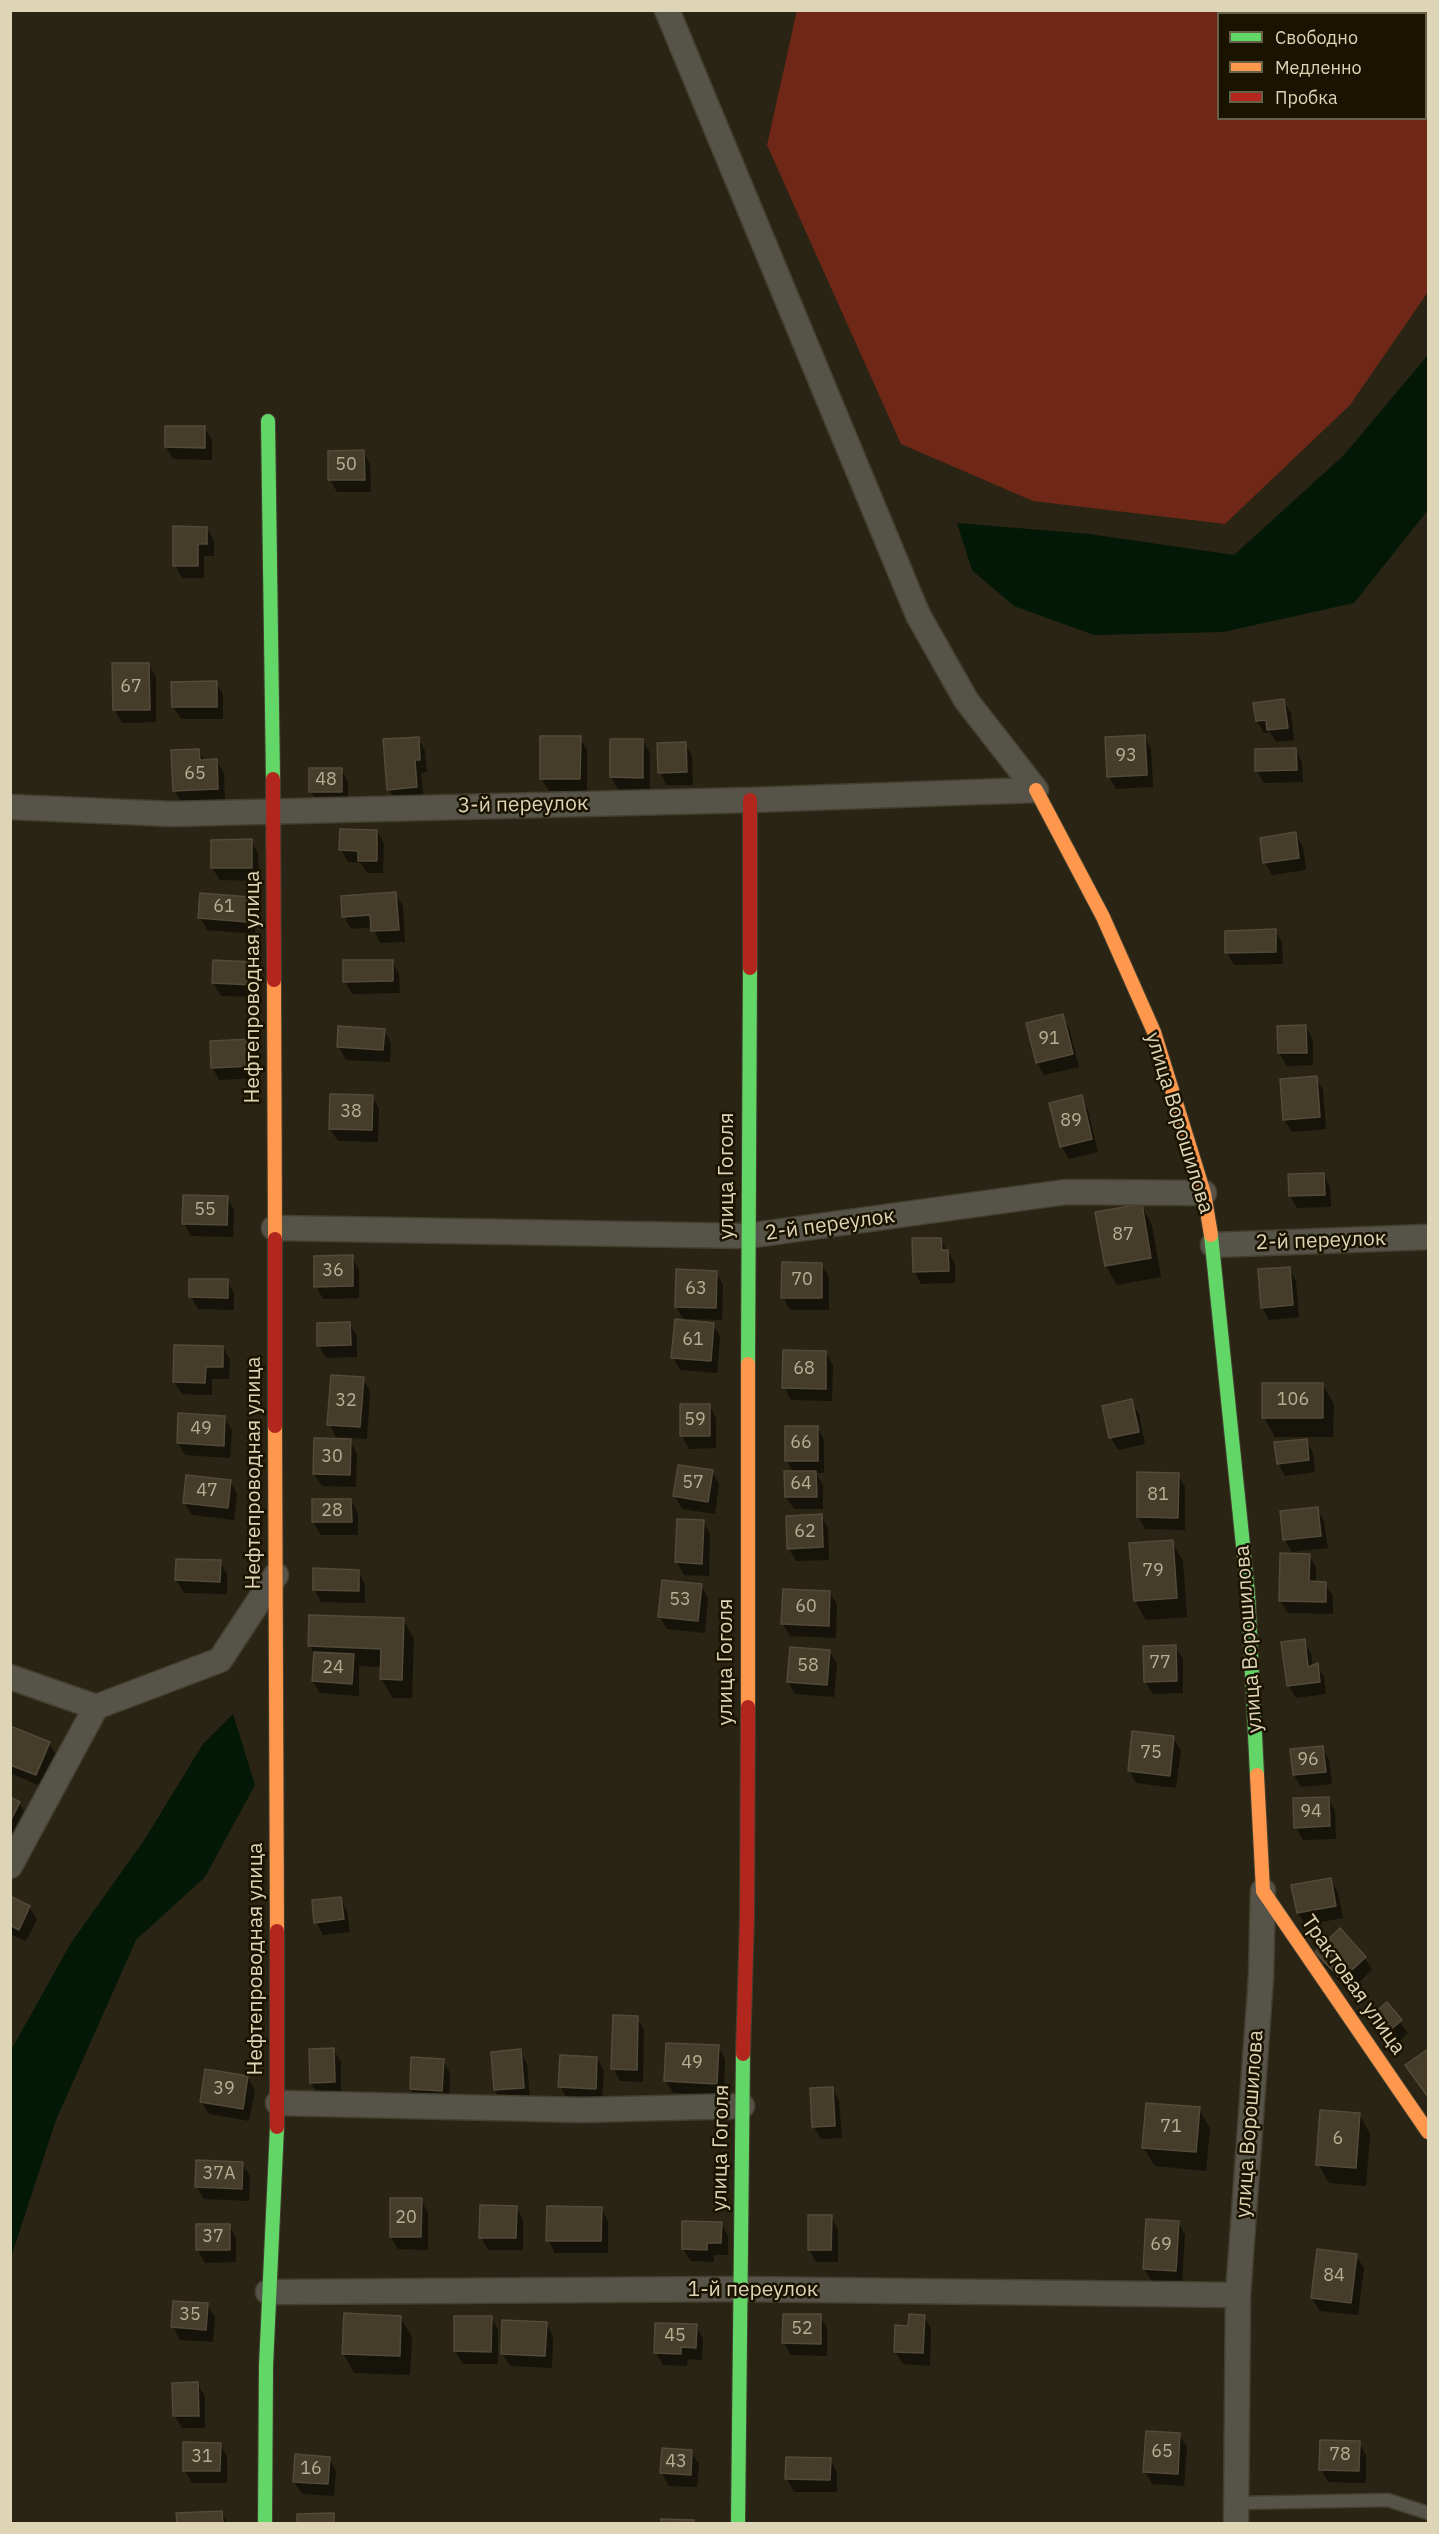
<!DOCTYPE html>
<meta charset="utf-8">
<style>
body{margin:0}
#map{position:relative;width:1439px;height:2534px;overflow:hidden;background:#292413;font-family:"IBM Plex Sans",sans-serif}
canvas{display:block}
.frame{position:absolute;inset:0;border:12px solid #ded5b6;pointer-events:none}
.legend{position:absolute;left:1217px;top:12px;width:210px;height:108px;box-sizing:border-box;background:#1a1300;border:2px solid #686149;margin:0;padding:8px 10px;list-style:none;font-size:18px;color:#ded5b6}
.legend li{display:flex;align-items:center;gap:12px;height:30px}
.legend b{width:30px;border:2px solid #686149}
</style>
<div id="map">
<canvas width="1439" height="2534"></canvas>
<div class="frame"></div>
<ul class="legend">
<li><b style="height:8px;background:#63d668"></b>Свободно</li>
<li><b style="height:8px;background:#ff974d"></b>Медленно</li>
<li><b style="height:8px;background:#b3261e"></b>Пробка</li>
</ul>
</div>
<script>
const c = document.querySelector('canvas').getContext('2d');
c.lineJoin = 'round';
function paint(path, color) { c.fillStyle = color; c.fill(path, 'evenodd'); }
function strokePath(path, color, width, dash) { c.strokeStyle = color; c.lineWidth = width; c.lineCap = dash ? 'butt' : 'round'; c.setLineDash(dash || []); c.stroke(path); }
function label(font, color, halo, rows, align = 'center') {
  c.font = font + ' "IBM Plex Sans",sans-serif'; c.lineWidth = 5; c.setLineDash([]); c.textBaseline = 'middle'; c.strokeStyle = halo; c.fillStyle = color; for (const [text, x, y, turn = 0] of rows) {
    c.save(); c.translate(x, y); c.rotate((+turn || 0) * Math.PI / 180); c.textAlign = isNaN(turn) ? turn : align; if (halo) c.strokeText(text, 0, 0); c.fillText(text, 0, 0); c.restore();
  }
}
paint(new Path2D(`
 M797,10L1428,11V292L1350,405L1225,524L1033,501L901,444L767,145ZM1218,14H1426V118H1218Z`), '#6f2817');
paint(new Path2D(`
 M1428,355V510L1354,603L1223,632L1094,635L1014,606L972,570L957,523L1089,534L1234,555L1344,455Z
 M233,1714L255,1785L205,1877L136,1940L56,2120L11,2257V2050L71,1943L145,1839L203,1744Z`), '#041807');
paint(new Path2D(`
 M205,428L212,440V460L173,459L166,447Z
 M363,452L370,464L371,492H337L330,480Z
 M207,528L214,541V556H204V578H182L175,565Z
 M148,664L156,677V722L122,723L115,710Z
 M216,682L223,695V719H181L173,707Z
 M1284,701L1291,713L1294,740L1276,742L1270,732L1264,733L1257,721Z
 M1144,736L1151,749L1153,787L1116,789L1109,777Z
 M418,738L425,751L427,772L421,773L424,800L396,802L389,789Z
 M580,738L587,750V791H549L541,778Z
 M611,741H643L650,753V790H618L611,777Z
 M685,744L692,756L693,785H667L660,773Z
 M1295,749L1302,762L1303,782L1264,783L1257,771Z
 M198,750L205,761H216L224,773L225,801L182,803L174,790Z
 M341,769L348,782V804H318L311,792Z
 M377,831L384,844L383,873H367L361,863L348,862L341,850Z
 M1295,834L1303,847L1306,870L1272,875L1265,862Z
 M251,841L258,853L259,881L220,880L212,868Z
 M395,894L403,906L405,942L380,943L373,927L351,929L344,916Z
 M249,898L256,911L255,934L207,930L200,917Z
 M1275,930L1282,943L1283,964L1234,965L1227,953Z
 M392,961L399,974L400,993L352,994L345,981Z
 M253,963L260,976L259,997L221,996L213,983Z
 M1062,1016L1069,1028L1079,1067L1044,1075L1037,1063L1028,1024Z
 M1306,1027L1313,1040V1065L1287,1066L1279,1053Z
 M384,1030L391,1043L390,1062L346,1060L339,1047Z
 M251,1040L259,1053L260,1078L219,1080L212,1067Z
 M1316,1078L1323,1090L1326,1129L1292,1132L1284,1119Z
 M372,1096L379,1109L378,1142L338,1141L330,1129Z
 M1081,1097L1088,1110L1098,1152L1069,1159L1061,1146Z
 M1323,1175L1330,1187L1331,1207L1297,1208L1290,1196Z
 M227,1197L234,1210L233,1237L191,1236L184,1223Z
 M1141,1205L1152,1225L1161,1277L1117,1285L1106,1266Z
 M940,1239L955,1264V1283L921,1284L914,1271Z
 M352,1257L359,1270V1298L323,1299L316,1286Z
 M821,1264L829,1277V1310H790L783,1297Z
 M1289,1268L1296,1281L1299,1317L1269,1320L1262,1307Z
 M716,1272L723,1285L722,1320L689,1319V1322L713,1324L720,1337L717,1373L680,1370L673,1357L685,1322L676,1307Z
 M227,1281L234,1293V1310L198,1309L191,1297Z
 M349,1324L357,1336V1357L326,1358L319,1346Z
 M223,1347L230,1360L229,1379H212V1395L182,1394L174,1382Z
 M825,1352L833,1365L832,1401L791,1400L784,1387Z
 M363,1379L370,1391L367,1439L336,1437L329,1424Z
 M1323,1385L1334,1404L1333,1437H1275L1264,1417Z
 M1131,1401L1139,1414L1145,1444L1118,1450L1111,1438Z
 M709,1405L716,1418V1448L689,1449L682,1436V1406Z
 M224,1417L232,1430L230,1458L185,1455L178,1443Z
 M817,1427L824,1440V1473H816L823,1485V1509H794L786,1497L794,1473L786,1460Z
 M1306,1440L1313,1453L1315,1472L1285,1476L1278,1463Z
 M350,1441L357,1454L356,1487L322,1486L314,1474Z
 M712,1471L719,1484L715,1514L682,1509L675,1496Z
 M1178,1475L1185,1487V1530L1145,1529L1138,1516Z
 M230,1481L237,1494L234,1520L192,1515L184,1502Z
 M351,1500L358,1513V1535H321L313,1522V1501Z
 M1317,1508L1324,1521L1328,1548L1292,1552L1285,1540L1281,1512Z
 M821,1516L828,1528L829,1560L796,1561L789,1549Z
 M703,1521L710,1534L709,1576L684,1575L677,1562Z
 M1172,1542L1183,1561L1187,1617L1146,1620L1135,1601Z
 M1309,1555L1316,1568V1583H1325L1333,1596V1614L1288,1613L1280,1601Z
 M220,1562L227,1574V1594L184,1593L176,1580Z
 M358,1571L365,1584V1603L321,1602L314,1589Z
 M701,1585L708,1598L705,1633L667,1629L660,1617Z
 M830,1592L837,1605L836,1638L790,1636L783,1624Z
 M403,1619L414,1639L412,1698H393L381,1678L382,1667L359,1666V1696L320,1693L313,1681L315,1655L309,1645Z
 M1304,1641L1311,1654L1313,1667L1317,1665L1324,1677L1326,1694L1296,1698L1289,1686Z
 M1175,1647L1183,1659V1693L1153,1694L1145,1681Z
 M829,1651L837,1664L834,1697L795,1694L788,1682Z
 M10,1727L49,1743L56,1755L43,1787L10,1773Z
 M1173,1738L1181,1750L1176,1788L1136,1783L1129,1770Z
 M1322,1748L1329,1760L1332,1784L1301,1787L1294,1775Z
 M1328,1798L1335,1811L1336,1839L1303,1840L1296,1828Z
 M10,1799L19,1803L27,1816L10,1848Z
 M1331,1880L1338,1892L1343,1918L1305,1925L1298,1913Z
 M10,1898L29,1907L37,1919L26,1941L10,1934Z
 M340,1898L347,1911L350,1932L323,1935L316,1922Z
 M1340,1931L1365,1958L1372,1970L1349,1992L1324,1965Z
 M1386,2004L1408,2033L1392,2048L1377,2030Z
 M637,2018L644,2030L643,2082L620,2081L613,2068Z
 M718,2046L725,2059L724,2096L673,2093L666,2081Z
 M333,2049L341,2062V2095H319L311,2083Z
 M520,2051L527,2064L530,2101L502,2103L495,2090L493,2053Z
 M1428,2051V2098L1407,2065Z
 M597,2058L604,2071L602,2101L567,2099L560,2086Z
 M443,2061L450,2073L449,2103L418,2101L411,2089Z
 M248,2078L255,2090L249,2121L209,2114L201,2101Z
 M832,2088L839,2101L842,2138L821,2139L814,2127Z
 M1199,2109L1210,2128L1206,2171L1155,2166L1143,2147Z
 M1359,2114L1370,2134L1366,2186L1329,2183L1318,2164Z
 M242,2163L250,2176L249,2201L204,2199L197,2187Z
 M421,2200L428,2213V2250L398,2249L391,2237Z
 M516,2207L523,2220V2250H488L481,2237Z
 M601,2208L608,2221V2253H555L548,2240Z
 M831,2217L838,2229V2262H816L809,2249Z
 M1178,2222L1185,2235L1182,2283L1152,2281L1144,2269Z
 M721,2223L728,2236V2255H714V2262L691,2261L683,2249Z
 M229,2225L236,2238V2262L205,2263L198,2250Z
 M1356,2256L1364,2268L1358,2315L1320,2311L1312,2298Z
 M207,2305L215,2317L213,2342L180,2340L173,2327Z
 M820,2316L827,2328V2356L791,2355L784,2343Z
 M924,2316L931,2329L930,2366L903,2364L895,2352L910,2328Z
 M400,2317L412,2337L410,2375L354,2373L343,2353Z
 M491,2318L498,2330V2364H463L455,2351Z
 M546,2323L553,2336L552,2368L510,2366L502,2353Z
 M696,2326L703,2338L702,2360L688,2359L687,2366L663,2365L656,2353Z
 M198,2384L205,2397V2428H182L175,2416Z
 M1179,2434L1187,2447L1184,2486L1152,2484L1145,2471Z
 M1359,2443L1366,2455V2483L1328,2482L1321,2469Z
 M220,2444L227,2457V2483H192L185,2470Z
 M691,2452L699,2464L697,2487L669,2486L662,2473Z
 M329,2458L336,2471L334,2496L302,2494L294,2482Z
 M830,2459L837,2472V2492H794L787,2479Z
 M221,2512L228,2524H178Z`), '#0007');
const building = new Path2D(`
 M165,426H205V448L165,447Z
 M364,450L365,480H328V451Z
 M173,526L207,527V544H198V566H173Z
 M112,663H149L150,710H113Z
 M217,681V707H172L171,682Z
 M1284,699L1288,728L1267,730L1266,720L1256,721L1253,703Z
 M1145,735L1147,775L1107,777L1105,737Z
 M540,736H581L580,779H540Z
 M419,737L420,760H415L417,787L387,790L383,739Z
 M610,739H643V778L610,777Z
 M686,742L687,772L658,773L657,743Z
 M1296,748L1297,770L1255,771V749Z
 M199,749L200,760L217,759L218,789L173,791L171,750Z
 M309,768H342V792H309Z
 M340,829L377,830V861H358V851L339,850Z
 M1296,832L1299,858L1263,863L1260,838Z
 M252,839V868H211V840Z
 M396,892L399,930L371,931L370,915L342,917L341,896Z
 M200,893L250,897L248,922L198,918Z
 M1276,929V952L1225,953V931Z
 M213,960L254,962L253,985L212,983Z
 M343,960H393V981L343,982Z
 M1063,1014L1073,1054L1036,1063L1026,1023Z
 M1306,1025L1307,1053H1278L1277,1026Z
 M338,1026L385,1029L383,1050L337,1047Z
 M252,1039L253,1066L211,1068L210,1041Z
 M1317,1076L1320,1117L1283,1120L1280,1079Z
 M330,1094L373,1095L372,1130L329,1129Z
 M1082,1095L1092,1139L1060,1147L1049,1103Z
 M1324,1173L1325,1195L1289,1196L1288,1174Z
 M183,1195L228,1196L227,1225L182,1224Z
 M1142,1204L1151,1258L1105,1266L1095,1212Z
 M912,1238H941L942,1250H948L949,1271L913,1272Z
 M353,1255V1286L314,1287V1256Z
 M782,1262L822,1263V1298H781Z
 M1290,1267L1293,1305L1261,1308L1258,1269Z
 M676,1269L717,1271L716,1308L675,1307Z
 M189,1279H228V1298L189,1297Z
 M675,1319L714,1323L711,1361L671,1358Z
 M350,1322L351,1345L317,1346V1323Z
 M174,1345L223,1346V1367H206L205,1383L173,1382Z
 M783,1350L826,1351V1389L782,1388Z
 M331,1375L364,1377L360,1427L327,1425Z
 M1262,1383H1323V1418H1262Z
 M1132,1399L1139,1432L1109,1438L1102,1406Z
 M680,1404H710V1436H680Z
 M178,1413L225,1416L224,1446L177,1443Z
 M785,1426H818V1461H785Z
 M314,1438L351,1439L350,1475L313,1474Z
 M1307,1439L1309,1460L1277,1464L1274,1442Z
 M678,1465L713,1470L708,1502L673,1496Z
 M784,1471H816L817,1497H785Z
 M1137,1472L1179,1473L1178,1518L1137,1517Z
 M186,1475L231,1480L228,1508L183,1503Z
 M312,1499H351L352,1522H312Z
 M1318,1507L1321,1536L1283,1540L1280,1511Z
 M822,1514L823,1547L787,1549L786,1516Z
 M677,1519L704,1520L702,1564L675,1562Z
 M1173,1540L1177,1598L1134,1601L1129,1543Z
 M1280,1553L1310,1554L1309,1581L1326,1582V1602L1279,1601Z
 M176,1559L221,1560L220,1582L175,1580Z
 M313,1568L359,1570V1591L313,1590Z
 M662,1580L702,1584L698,1621L658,1617Z
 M783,1589L830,1591L829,1626L781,1624Z
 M309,1615L404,1618L402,1680L380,1679L381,1649L308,1646Z
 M1305,1639L1308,1667L1318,1663L1320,1682L1287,1686L1281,1642Z
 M1176,1645L1177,1681L1144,1682L1143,1646Z
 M790,1647L830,1650L827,1685L787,1682Z
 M314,1652L354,1654L352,1684L312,1681Z
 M10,1726L50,1742L36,1775L10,1765Z
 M1132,1731L1174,1736L1170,1776L1128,1771Z
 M1323,1746L1326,1772L1293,1775L1290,1749Z
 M10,1797L20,1802L10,1822Z
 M1329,1797L1330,1826L1294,1828L1293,1798Z
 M1331,1878L1336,1906L1297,1913L1291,1885Z
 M10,1896L30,1906L19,1930L10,1925Z
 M341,1897L344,1919L314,1923L312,1900Z
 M1340,1928L1366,1957L1341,1980L1315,1952Z
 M1387,2002L1402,2020L1383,2036L1368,2018Z
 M613,2015L638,2016L637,2070L611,2069Z
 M666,2043L719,2045L717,2084L664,2081Z
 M334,2048L335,2082L310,2083L309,2049Z
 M521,2049L524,2088L494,2090L491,2052Z
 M1428,2049V2097L1405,2065Z
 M560,2055L597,2057L596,2089L558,2087Z
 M411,2057L444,2059L442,2091L410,2089Z
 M205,2069L248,2076L243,2109L200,2102Z
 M833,2087L835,2126L812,2127L810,2088Z
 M1146,2103L1200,2107L1196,2152L1142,2148Z
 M1320,2110L1360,2113L1356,2168L1316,2165Z
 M196,2160L243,2162L242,2189L195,2187Z
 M390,2198H422L421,2237H390Z
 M480,2205L517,2206L516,2238H479Z
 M547,2206L602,2207L601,2241H546Z
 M808,2215H832L831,2250H808Z
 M1146,2219L1179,2221L1176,2271L1143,2269Z
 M682,2221L722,2222L721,2243H707V2250L682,2249Z
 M196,2224H230V2250H196Z
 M1317,2249L1357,2254L1351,2303L1311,2298Z
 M173,2301L208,2303L206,2330L171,2327Z
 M344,2313L401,2316L400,2356L342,2354Z
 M783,2314H821V2344L782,2343Z
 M909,2314L925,2315L923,2353L894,2352L895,2325L908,2326Z
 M454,2316H492L491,2352L454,2351Z
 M502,2320L547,2322L545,2356L501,2354Z
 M655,2323L697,2324L696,2348L681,2347V2354L654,2353Z
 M198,2382L199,2416H173L172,2383Z
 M1146,2431L1180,2433L1178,2474L1143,2472Z
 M1320,2440L1360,2441L1359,2471L1319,2470Z
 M183,2442L221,2443L220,2471H183Z
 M662,2448L692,2450L691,2475L660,2473Z
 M295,2454L330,2457L328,2484L293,2482Z
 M786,2457L831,2458L830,2480L785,2479Z
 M222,2511L223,2524H177L176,2513Z
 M334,2513V2524H297V2514Z
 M661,2519L694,2520V2524H661Z`);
paint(building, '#453c2a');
strokePath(building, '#544a39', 1.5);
const lane = new Path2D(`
 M1236,2503L1388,2500L1428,2513`);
const street = new Path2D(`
 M667,10L918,615L966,700L1036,790
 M10,807L172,814L750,800L1036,790
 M274,1228L747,1236L1066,1192L1204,1193
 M1213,1245L1428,1237
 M10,1677L96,1707
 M10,1866L96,1707L220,1660L276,1575
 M278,2103L582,2110L742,2106
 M268,2292L740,2289L1238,2295
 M1236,2524L1238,2295L1261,1977L1263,1891`);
const fast = new Path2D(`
 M268,421L273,779
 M1211,1235L1248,1594L1257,1775
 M748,1364L750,968
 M265,2524L266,2366L277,2127
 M738,2524L743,2054`);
const slow = new Path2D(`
 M1036,790L1103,917L1154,1032L1204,1193L1211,1235
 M274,980L275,1239
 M275,1426L277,1931
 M748,1707V1364
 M1257,1775L1263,1891L1428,2132`);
const jam = new Path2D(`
 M273,779L274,980
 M750,968V800
 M275,1239V1426
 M743,2054L747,1918L748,1707
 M277,2127V1931`);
strokePath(lane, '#443f2f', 15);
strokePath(street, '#443f2f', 27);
strokePath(fast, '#443f2f', 16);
strokePath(slow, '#443f2f', 16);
strokePath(jam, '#443f2f', 16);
strokePath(lane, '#565349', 12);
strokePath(street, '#565349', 24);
strokePath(fast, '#63d668', 14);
strokePath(slow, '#ff974d', 14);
strokePath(jam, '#b3261e', 14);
label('18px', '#b8af93', null, [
 ["50",346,465],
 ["67",131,687],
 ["93",1126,756],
 ["65",195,774],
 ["48",326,780],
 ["61",224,907],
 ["91",1049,1039],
 ["38",351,1112],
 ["89",1071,1121],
 ["55",205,1210],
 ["87",1123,1235],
 ["36",333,1271],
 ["70",802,1280],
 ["63",696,1289],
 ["61",693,1340],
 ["68",804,1369],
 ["106",1293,1400],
 ["32",346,1401],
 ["59",695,1420],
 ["49",201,1429],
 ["66",801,1443],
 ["30",332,1457],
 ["57",693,1483],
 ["64",801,1484],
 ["47",207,1491],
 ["81",1158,1495],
 ["28",332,1511],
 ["62",805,1532],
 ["79",1153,1571],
 ["53",680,1600],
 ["60",806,1607],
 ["77",1160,1663],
 ["58",808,1666],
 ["24",333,1668],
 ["75",1151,1753],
 ["96",1308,1760],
 ["94",1311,1812],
 ["49",692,2063],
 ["39",224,2089],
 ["71",1171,2127],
 ["6",1338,2139],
 ["37А",219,2174],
 ["20",406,2218],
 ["37",213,2237],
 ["69",1161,2245],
 ["84",1334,2276],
 ["35",190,2315],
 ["52",802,2329],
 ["45",675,2336],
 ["65",1162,2452],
 ["78",1340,2455],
 ["31",202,2457],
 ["43",676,2462],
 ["16",311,2469]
]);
label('21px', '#ded5b6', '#1a1300', [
 ["3-й переулок",523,805,-1],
 ["Нефтепроводная улица",253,987,-90],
 ["улица Ворошилова",1179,1123,73],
 ["улица Гоголя",727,1176,-90],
 ["2-й переулок",830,1225,-8],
 ["2-й переулок",1321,1241,-2],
 ["Нефтепроводная улица",254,1473,-90],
 ["улица Ворошилова",1249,1639,-94],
 ["улица Гоголя",726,1662,-90],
 ["Нефтепроводная улица",256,1959,-90],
 ["Трактовая улица",1353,1985,55],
 ["улица Ворошилова",1250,2124,-86],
 ["улица Гоголя",721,2148,-89],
 ["1-й переулок",753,2290]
]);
</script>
